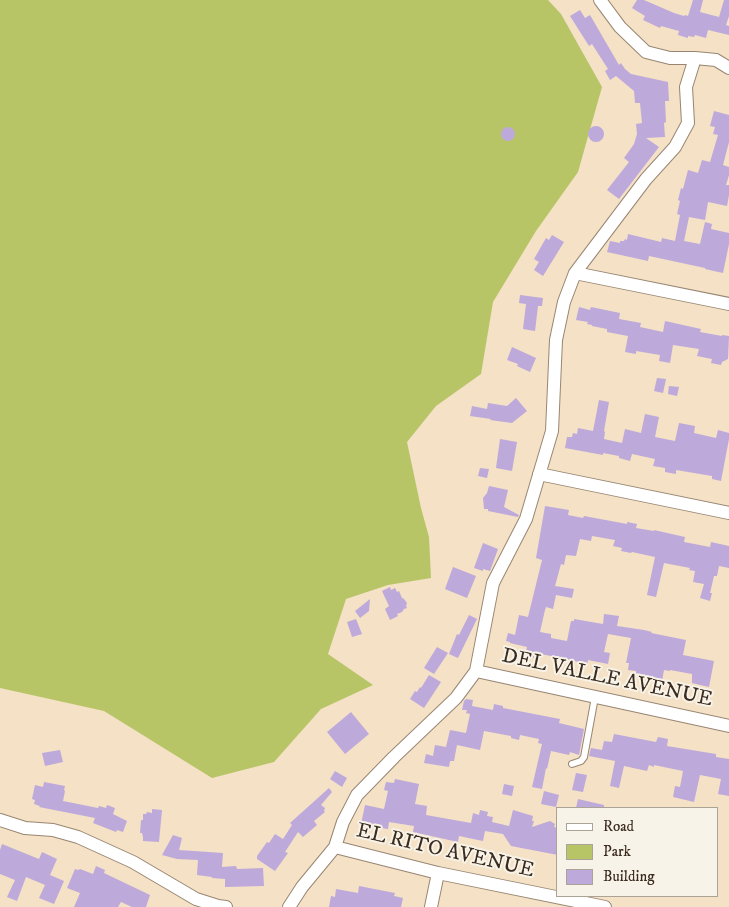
<!DOCTYPE html>
<style>
body{margin:0}
#map{position:relative;width:729px;height:907px;overflow:hidden;background:#f4e1c6;font-family:"IM FELL DW Pica",serif}
canvas{display:block}
.legend{position:absolute;left:556px;top:807px;width:162px;height:90px;box-sizing:border-box;background:#f7f3e8;border:1px solid #aca397;margin:0;padding:6px 9px;list-style:none;font-size:15px;color:#3b2a1e}
.legend li{display:flex;align-items:center;gap:10px;height:25px}
.legend b{width:25px;border:1px solid #aca397}
</style>
<div id="map">
<canvas width="729" height="907"></canvas>
<ul class="legend">
<li><b style="height:6px;background:#fff"></b>Road</li>
<li><b style="height:14px;background:#b8c567"></b>Park</li>
<li><b style="height:14px;background:#bda9da"></b>Building</li>
</ul>
</div>
<script>
const c = document.querySelector('canvas').getContext('2d');
c.lineJoin = 'round';
function paint(path, color) { c.fillStyle = color; c.fill(path, 'evenodd'); }
function strokePath(path, color, width, dash) { c.strokeStyle = color; c.lineWidth = width; c.lineCap = dash ? 'butt' : 'round'; c.setLineDash(dash || []); c.stroke(path); }
function label(font, color, halo, rows, align = 'center') {
  c.font = font + ' "IM FELL DW Pica",serif'; c.lineWidth = 4; c.setLineDash([]); c.textBaseline = 'middle'; c.strokeStyle = halo; c.fillStyle = color; for (const [text, x, y, turn = 0] of rows) {
    c.save(); c.translate(x, y); c.rotate((+turn || 0) * Math.PI / 180); c.textAlign = isNaN(turn) ? turn : align; if (halo) c.strokeText(text, 0, 0); c.fillText(text, 0, 0); c.restore();
  }
}
paint(new Path2D(`
 M0,0H548L561,14L602,87L578,172L536,231L493,302L481,374L436,406L407,442L421,508L429,537L431,578L388,585L346,599L328,654L373,685L321,709L274,762L212,778L104,711L0,688Z`), '#b8c567');
paint(new Path2D(`
 M637,0H644L674,13L684,16L685,15L688,16L693,0H703L700,12L719,17L724,0H729V16L726,25L729,26V35L708,30L706,38L695,35L694,37L688,36V38L678,35L679,31L661,26L660,28L643,20L645,16L632,8Z
 M580,10L585,18L590,15L619,65L621,63L625,69L631,74L668,82L669,101H665L666,122L664,123L665,137L646,138L659,147L619,199L607,190L629,162L624,158L634,144L637,134L636,124L642,123L640,103H635L634,91L616,76L610,80L605,71L608,69L592,44L589,46L570,16Z
 M714,111L729,115V142L723,165L729,167V175L726,185H729V195L727,206L708,202L705,220L689,217L684,241L700,244L705,222L712,224L711,229L729,233V244L723,273L705,269V268L649,256L648,261L607,252L610,241L620,243V241H624L625,239L627,240L628,234L661,242L662,238L675,241L680,215L677,214L680,201L678,200L681,188L683,189L688,170L698,173L702,160L710,162L718,135L713,134L715,127L710,126Z
 M588 134a8 8 0 1 1 16 0a8 8 0 1 1-16 0Z
 M501 134a7 7 0 1 1 14 0a7 7 0 1 1-14 0Z
 M552,235L564,242L543,276L534,270L539,262L534,259L546,238L549,240Z
 M520,295L543,298L542,306H538L535,331L523,329L526,304L519,303Z
 M579,307L590,310L591,307L620,313L619,319L641,323L640,327L663,332L665,321L701,329L700,332L722,336V335L729,336L728,359L722,362L721,365L711,363L712,359L697,356L699,349L673,345L670,363L659,361L660,355L636,351V354L625,352L628,336L607,332V329L592,326V325L587,324L588,322L576,320Z
 M512,347L536,358L530,372L517,366L518,364L507,360Z
 M657,378L666,379L663,393L654,391Z
 M669,386L679,387L677,396L668,394Z
 M516,398L527,411L512,423L490,420L491,419L470,416L472,406L487,409L488,403L507,406Z
 M599,400L609,402L604,431L605,432L604,439L622,443L625,429L641,433L645,414L659,417L655,437L675,441L679,423L695,426L694,433L716,438L718,430L729,433V439L721,481L712,479V476L676,470V474L665,472V468L653,466L655,459L632,454L630,461L619,458V456L603,453V455L565,448L567,437H572L573,433L577,434L578,428L593,431Z
 M500,439L517,442L512,471L496,468Z
 M480,468L489,469L487,478L478,476Z
 M489,486L508,490L504,507L519,515L518,517L488,511V509H484L483,498L487,493Z
 M545,506L569,510L568,515L583,518L584,516L627,524V522L637,524L636,528L654,531V530L685,537L684,542L710,547L711,542L729,546V568L719,566L717,576H714L710,593H712L710,601L700,598L704,584L693,582L695,571L689,570L690,568L664,563L656,597L647,595L655,557L632,552L631,553L621,551L622,548L613,546L615,540L592,536L591,541L580,539L576,556L566,555L564,565L561,564L555,586L574,589L572,598L556,595L553,609L546,607L545,610L540,632L551,634V638L567,641L571,621H574V619L603,624L604,614L619,616L617,626L644,630L652,632L651,633L686,640L683,655L714,661L709,687L692,683V674L670,670V671L664,670L662,681L649,679L650,676L636,673V671L628,670L629,663H626L631,638L608,634L604,652L610,653L608,664L588,660L587,666L579,664V662L546,655L536,654L535,658L525,656L527,647L510,643V642L506,641L508,633L515,635L519,615L528,617L542,560L536,558Z
 M483,543L498,549L490,571L483,569V571L474,568Z
 M453,567L476,576L467,598L445,589Z
 M390,587L391,590L395,588L397,592L399,591L402,598L404,599L407,603L406,606L407,608L404,609L402,612L397,614L398,616L390,620L385,609L389,606L382,591Z
 M370,599L369,611L360,618L355,611Z
 M469,615L477,619L458,658L449,654L457,634L459,635Z
 M356,619L362,634L352,637L347,622Z
 M437,647L448,653L434,674L424,668Z
 M429,675L441,682L424,708L410,699L415,691L417,692L420,687L421,688Z
 M466,699L473,700L472,706L493,710L494,704L503,706V708L560,719L559,723L584,729L579,755L570,752L569,755L551,751L547,769L546,768L542,789L532,787L542,744L538,743L539,739L520,735L519,740L511,738V736L484,731L480,750L457,745L454,761H450L449,767L424,763L426,754L433,756L435,745L446,747L450,730L466,733L470,714L466,713L467,710H462L464,701Z
 M351,712L369,734L345,754L327,732Z
 M614,734L656,742L658,737L668,739L667,746L716,754V757L729,759V796L718,794L721,779L700,775L694,802L673,797L675,786L680,787L683,771L654,765V767L649,765L647,771L624,766L619,788L610,786L615,761L589,756L591,748L602,750L604,741L612,742Z
 M60,750L63,762L45,766L42,753Z
 M335,771L347,778L342,787L330,779Z
 M576,773L587,775L583,792L572,790Z
 M395,779L419,784L415,804L427,806L426,815L471,823L473,813L479,815L480,810L488,812L487,816L493,817L492,822L509,826L513,810L533,816L532,821H534L532,827L550,821L555,824L554,827L558,828V855L511,846L503,834L485,831L483,841L459,836L458,842L413,832L414,826L389,822L388,829L381,828V829L370,827L369,831L360,829L365,805L384,809L388,791L384,790L386,782L394,783Z
 M44,782L65,786L64,790L65,791L63,801L98,808L99,806L106,808L107,805L115,808L113,814L127,821L123,832L117,830L116,832L93,823L95,818L39,807L40,806L34,804L35,800L32,799L35,785L43,787Z
 M504,784L514,786L512,796L502,794Z
 M329,788L332,792L321,805L325,808L324,811L325,812L314,821L317,825L303,837L298,832L285,852L288,853L275,871L257,859V856L267,842L269,843L275,834L283,839L292,825L290,823Z
 M544,791L559,795L556,807L541,804Z
 M578,799L604,805V808H576Z
 M152,809L162,810L159,842L143,841V837L142,833H140L141,820H143V814H146L147,812L152,813Z
 M173,835L182,838L179,850L223,853L222,867L236,866L237,869L263,868L264,886L225,887V879L212,878V877L197,875L198,860L177,859L162,855Z
 M2,844L39,859L42,852L57,859L50,875L64,881L54,904L39,898L45,885L26,877L17,901L7,897L15,880L0,874V850Z
 M96,866L105,870L104,873L150,895L146,907H132L121,902L118,907H74L80,893L67,888L75,869L78,870L80,869L93,874Z
 M359,886L395,893L394,896L403,898L401,907H329L331,896L335,897L336,889L358,893Z`), '#bda9da');
const service = new Path2D(`
 M572,764L581,761L584,757L595,697`);
const minor = new Path2D(`
 M600,0L620,27L646,52L670,58H695L716,60L729,68
 M575,273L729,304
 M539,474L729,513
 M476,671L729,726
 M0,820L25,828L53,830L78,837L133,862L196,899L218,906L226,907
 M335,847L438,873L605,907
 M289,907L302,887L335,847L343,822L357,795L394,757L456,698L476,671L493,583L526,519L552,431L556,340L564,302L575,273L646,179L675,147L688,123L686,87L695,58
 M431,907L438,873`);
strokePath(service, '#988672', 8);
strokePath(minor, '#988672', 14);
strokePath(service, '#fff', 6);
strokePath(minor, '#fff', 12);
label('21px', '#3b2a1e', '#f7f3e8', [
 ["DEL VALLE AVENUE",607,679,12],
 ["EL RITO AVENUE",445,852,13]
]);
</script>
